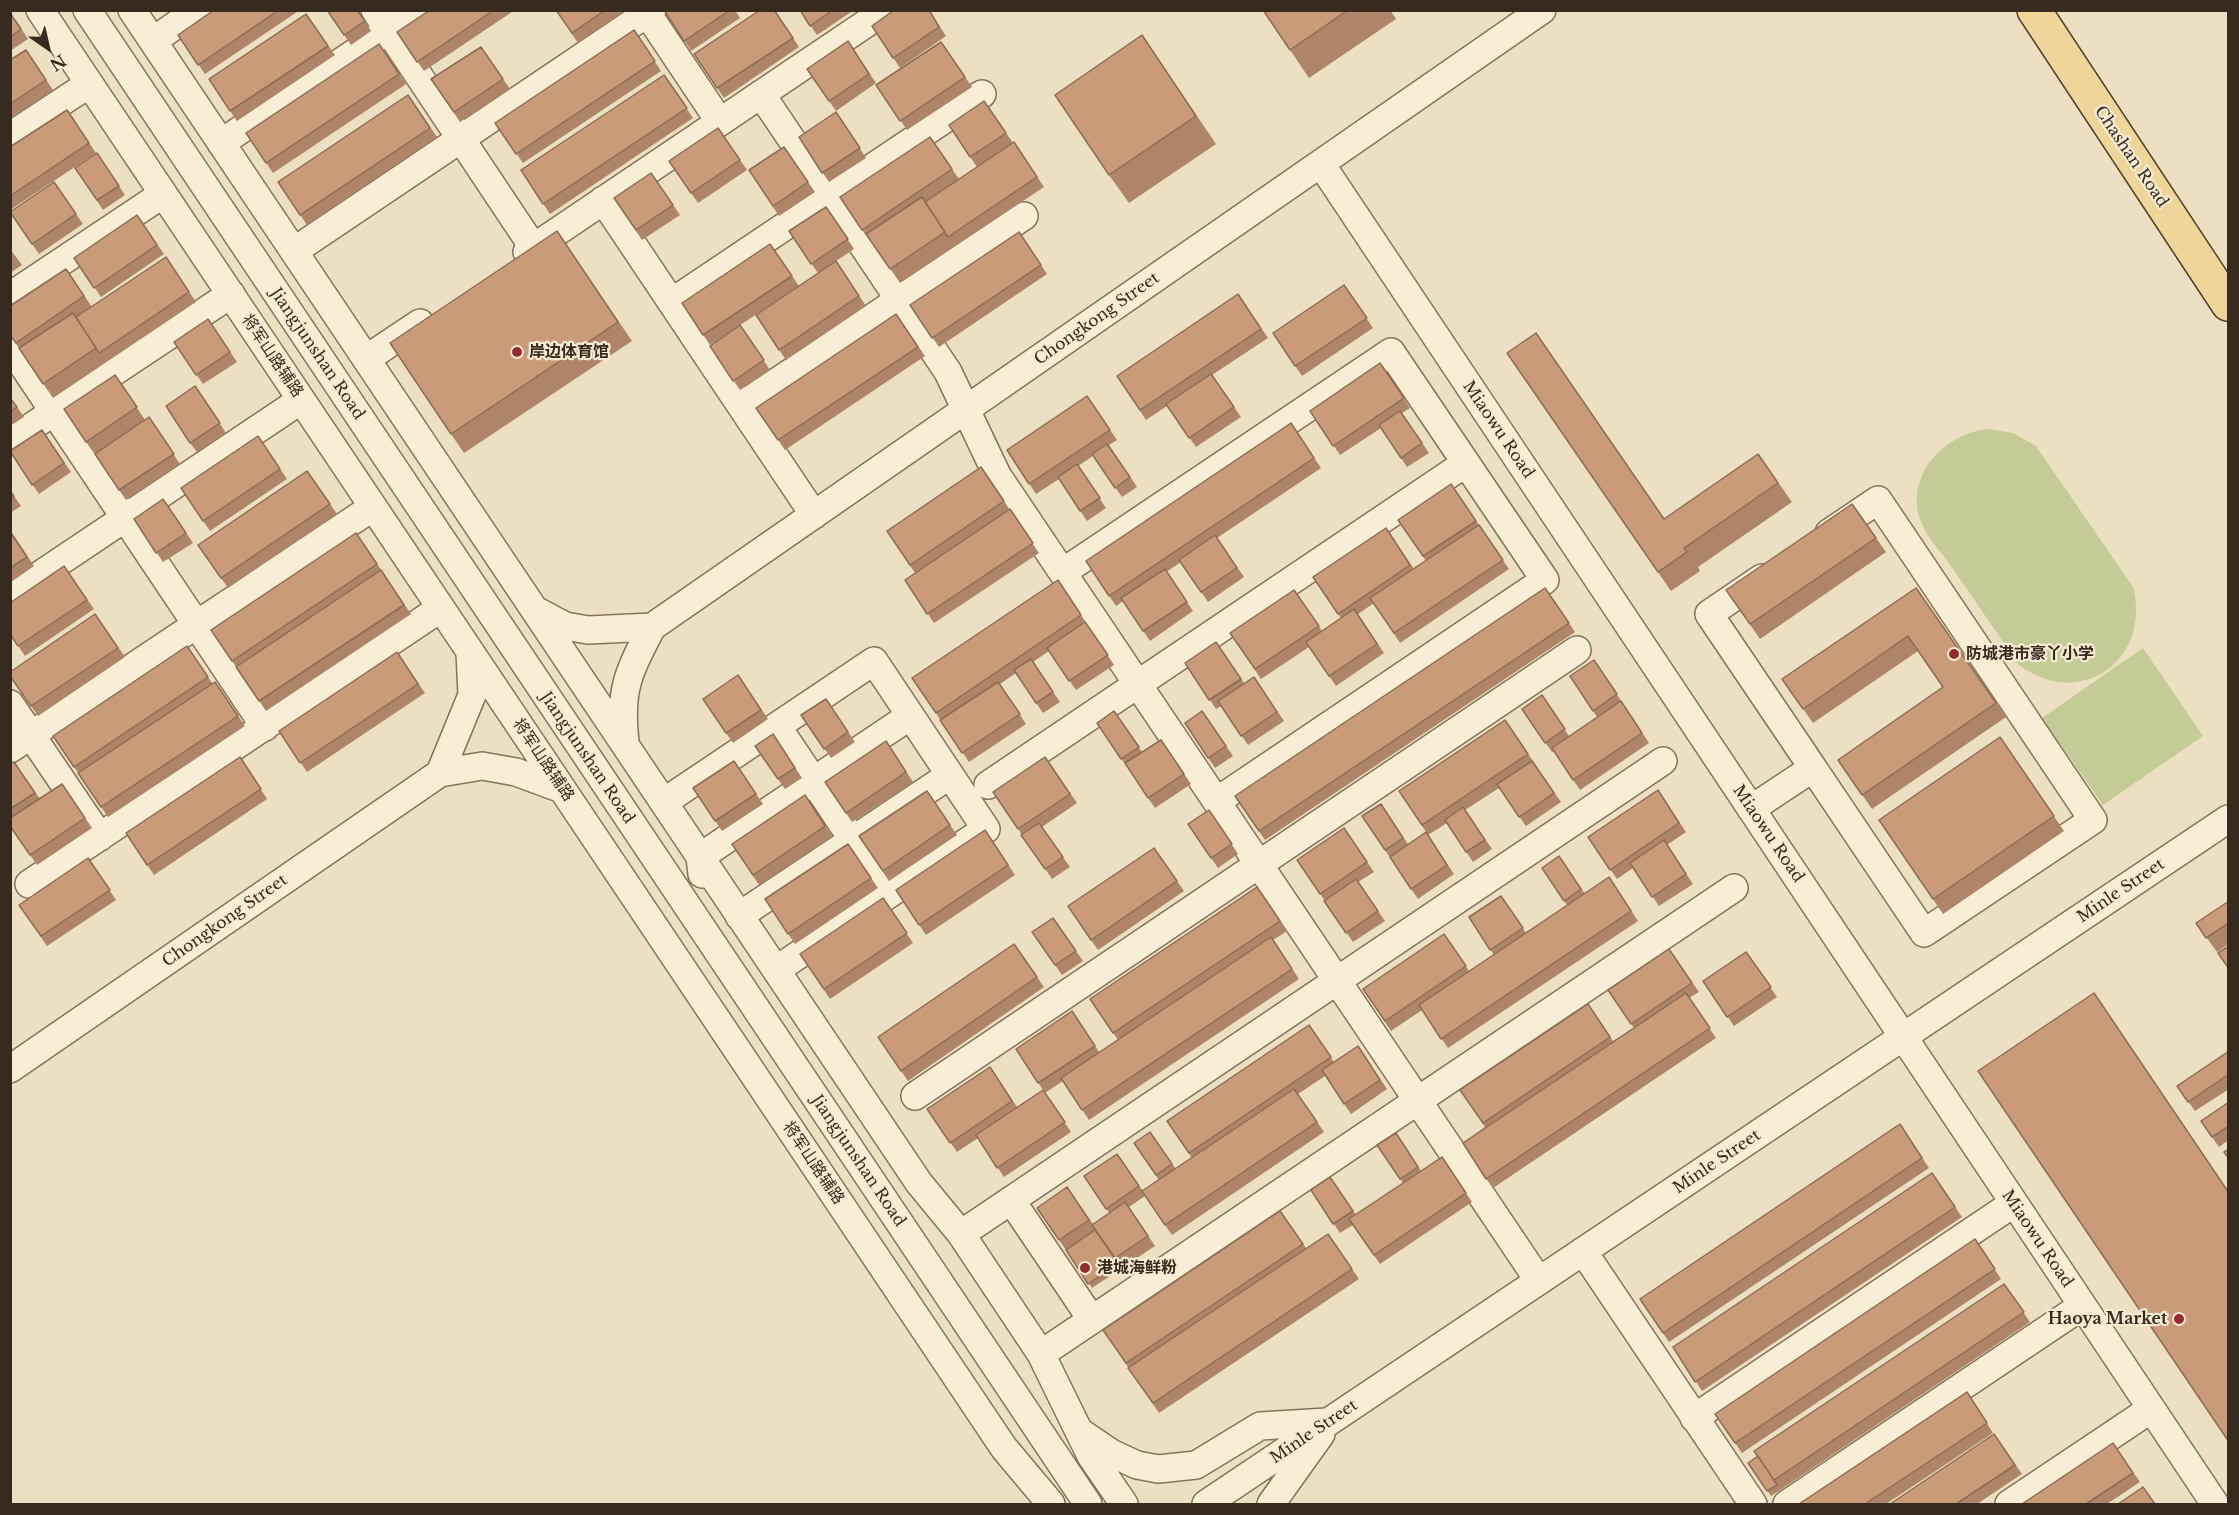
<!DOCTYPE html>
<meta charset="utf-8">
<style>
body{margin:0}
#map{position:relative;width:2239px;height:1515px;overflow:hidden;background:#ede0c2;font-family:"Libre Baskerville",serif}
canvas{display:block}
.frame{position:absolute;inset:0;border:12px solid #372a1e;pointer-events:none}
.north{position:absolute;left:18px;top:18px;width:60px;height:60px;-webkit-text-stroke:4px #f5ebd2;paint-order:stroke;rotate:146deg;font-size:16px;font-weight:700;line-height:24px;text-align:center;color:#372a1e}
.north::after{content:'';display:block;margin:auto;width:21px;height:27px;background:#372a1e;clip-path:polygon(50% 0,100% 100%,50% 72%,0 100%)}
</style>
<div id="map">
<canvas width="2239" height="1515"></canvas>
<div class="frame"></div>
<div class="north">N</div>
</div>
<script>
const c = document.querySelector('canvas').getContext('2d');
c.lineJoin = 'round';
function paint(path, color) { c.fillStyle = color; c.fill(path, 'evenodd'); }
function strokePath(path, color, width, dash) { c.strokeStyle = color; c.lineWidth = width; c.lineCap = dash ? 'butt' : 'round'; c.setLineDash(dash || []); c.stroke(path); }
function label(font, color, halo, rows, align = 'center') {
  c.font = font + ' "Libre Baskerville","Noto Sans SC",serif'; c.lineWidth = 4.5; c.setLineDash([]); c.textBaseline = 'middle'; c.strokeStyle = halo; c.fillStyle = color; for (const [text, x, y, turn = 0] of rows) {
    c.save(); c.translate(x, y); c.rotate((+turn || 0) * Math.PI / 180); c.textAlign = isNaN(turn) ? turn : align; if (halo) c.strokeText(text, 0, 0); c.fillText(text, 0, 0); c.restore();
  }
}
paint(new Path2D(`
 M1988,429L2013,433L2036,446L2133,587C2152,660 2080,711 2019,665C1996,632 1974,599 1951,566C1942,553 1928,539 1922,524C1902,478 1944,433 1988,429Z
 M2143,648L2203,736L2103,805L2042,718Z`), '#c5cb97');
const minor = new Path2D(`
 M40,10L1004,1448L1051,1504
 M87,10L1088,1504
 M132,10L919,1183L961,1234L1041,1354L1091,1456L1124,1504
 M375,10L533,247
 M645,10L720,122
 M153,41L197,10
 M761,94L948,372L997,475L1539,1281
 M10,136L89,84
 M221,143L418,10
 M1321,164L2215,1504
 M603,200L814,515
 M294,251L652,10
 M527,252L886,10
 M10,296L163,194
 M672,302L982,94
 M10,346L265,727
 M366,359L420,323
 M741,406L1024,216
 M10,441L231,294
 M1063,572L1391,352L1545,580L1217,801
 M1762,578L1709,614L1813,768
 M10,595L301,400
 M535,610L565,626L588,630L652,627
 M10,704L100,837
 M777,726L889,894
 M625,742C619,690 628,673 652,627L1542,10
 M10,749L373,507
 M440,773L472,695L470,652
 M988,785L1466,463
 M664,802L874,661L986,829L776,970
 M1751,809L1813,768L1924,933L2093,820L1878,500L1829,533
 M702,874L700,857L910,716
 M29,884L441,608
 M739,916L950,775
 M10,1069L440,773L482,766L516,772L562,789
 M915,1096L1577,650
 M1011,1200L1092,1320
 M961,1234L1663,761
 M1583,1251L1753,1504
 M1041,1354L1734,888
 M1694,1418L2014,1203
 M1083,1434L1111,1453L1137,1465L1158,1469L1196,1465L1260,1426L1327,1422
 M1206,1504L2228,819
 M1271,1504L1321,1434
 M1787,1504L2082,1306
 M2009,1504L2151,1409`);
const major = new Path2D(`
 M2034,10L2228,304`);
strokePath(minor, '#86725a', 30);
strokePath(major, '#54402e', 36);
strokePath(minor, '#f8eed5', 27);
strokePath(major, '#f0d59b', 33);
paint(new Path2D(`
 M214,10H300L205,74L178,35Z
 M327,10H358L371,31L351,45Z
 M430,10H515L424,71L397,32Z
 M556,10H621L623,13L578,43Z
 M664,10H735L740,18L691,51Z
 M775,10L799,47L724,98L694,54Z
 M800,10H854L817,35Z
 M929,10L946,36L900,68L872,26Z
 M1263,10H1390L1396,19L1309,78Z
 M10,12L28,39L10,51Z
 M306,14L335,55L237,121L209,79Z
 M634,30L661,71L523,163L495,123Z
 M1142,35L1216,144L1129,203L1109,175Z
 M848,41L876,83L836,111L807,69Z
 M941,42L972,87L907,130L876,85Z
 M379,44L406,84L273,173L246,133Z
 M481,47L510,89L460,122L431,79Z
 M26,50L53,90L10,118V60Z
 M664,75L693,118L550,214L521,170Z
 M408,95L437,137L307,225L278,182Z
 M984,101L1013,143L977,167L949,125Z
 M67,110L96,153L10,210V147Z
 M836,112L866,158L829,182L799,137Z
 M718,128L747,170L698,203L669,161Z
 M930,137L959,179L1014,142L1044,187L900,283L870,239H869L862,230Z
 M784,147L815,192L779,216L749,170Z
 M97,153L125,195L103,210L75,168Z
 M651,173L680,215L642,240L614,198Z
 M54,182L83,224L39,254L10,212Z
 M826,207L854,249L818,273L789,231Z
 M137,215L164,254L101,297L74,258Z
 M557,231L632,341L464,453L451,434Z
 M1019,232L1047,274L939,347L910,305Z
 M770,244L799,286L710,345L682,303Z
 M10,249L22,265L10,273Z
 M166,257L196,302L53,398L10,335L66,269L92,307Z
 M836,261L866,306L786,360L756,315Z
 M1344,285L1373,328L1302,376L1273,333Z
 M1238,294L1268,338L1212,375L1241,417L1196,447L1167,406L1146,420L1117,376Z
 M896,314L925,356L785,450L756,408Z
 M208,319L237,362L203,384L174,342Z
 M740,325L770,370L740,390L710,346Z
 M1507,353L1664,519L1758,454L1792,502L1698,567L1700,571L1671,591Z
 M1380,363L1410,408L1402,413L1429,453L1407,467L1381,428L1340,455L1310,411Z
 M115,375L145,420L149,417L180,464L126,500L96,456L86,442Z
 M195,386L226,433L197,452L190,443Z
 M1087,396L1117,440L1109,445L1137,487L1122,497L1093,456L1078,466L1106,508L1087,521L1059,479L1036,494L1007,450Z
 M10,397L24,417L10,426Z
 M1291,423L1321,468L1217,538L1244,577L1208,602L1181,562L1166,572L1193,611L1150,641L1123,601L1116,606L1086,561Z
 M42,430L71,472L39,494L10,452Z
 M258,436L287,479L210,531L181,488Z
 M981,467L1039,553L934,623L905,580L915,573L887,531Z
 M307,471L337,514L228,588L198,545Z
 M1451,484L1509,569L1400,643L1374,603L1358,614L1384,653L1336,686L1309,647L1261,679L1230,633L1294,590L1322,631L1341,618L1313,577L1386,528L1414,569L1426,561L1398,520Z
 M10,490L21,506L10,513Z
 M163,499L193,543L163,562L134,519Z
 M1852,504L1886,552L1760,639L1726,590Z
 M11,531L34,566L11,582L10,580Z
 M356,533L411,614L266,711L211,630Z
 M64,566L94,609L25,656L10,634Z
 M1058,580L1114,665L1076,690L1049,651L1033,662L1060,702L1043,713L1016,673L1000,684L1026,724L969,762L912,678Z
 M1545,588L1575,632L1265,840L1235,796Z
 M1916,588L2006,717L1872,809L1838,760L1943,687L1918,651L1813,723L1782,679Z
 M95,614L125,657L38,716L10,676Z
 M1216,642L1244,683L1254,677L1284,721L1248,745L1221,706L1216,709L1185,663Z
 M187,646L212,683L215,682L245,726L108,817L53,736Z
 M397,652L425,693L307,772L279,731Z
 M1594,660L1649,743L1580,790L1554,751L1552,752L1522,709L1542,695L1569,736L1597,717L1570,676Z
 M738,675L768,719L733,743L703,699Z
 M826,699L855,742L831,758L801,715Z
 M1114,711L1142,752L1161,740L1191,784L1155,808L1097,723Z
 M1202,711L1233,756L1215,768L1185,723Z
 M1505,720L1561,802L1526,826L1499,788L1465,810L1492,849L1473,862L1447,823L1428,835L1399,791Z
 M773,734L802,778L785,789L755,746Z
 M2000,737L2064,831L1943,914L1879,820Z
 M886,741L913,782L852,822L825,782Z
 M240,757L267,799L154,875L126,833Z
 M1045,757L1077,803L1042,827L1070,867L1052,879L993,792Z
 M734,761L763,804L722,831L693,788Z
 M14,762L40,799L62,784L92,828L37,865L10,826V764Z
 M1658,790L1686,832L1667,845L1693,884L1659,906L1633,868L1617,879L1588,837Z
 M927,791L957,835L889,881L859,836Z
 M805,795L832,836L759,885L732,844Z
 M1381,804L1408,844L1426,832L1454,874L1418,899L1362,816Z
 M1209,810L1238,854L1218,868L1188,824Z
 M1344,828L1374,872L1358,882L1385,921L1353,942L1297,860Z
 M985,830L1015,875L926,935L896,890Z
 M848,844L878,888L795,944L765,899Z
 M1154,848L1184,891L1098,950L1091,940Z
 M1559,856L1585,894L1609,877L1638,921L1448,1048L1422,1010L1391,1031L1363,989L1444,934L1469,971L1494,955L1469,917L1501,896L1526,933L1567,905L1542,868Z
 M88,858L116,900L47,946L19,905Z
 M1257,887L1287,931L1273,940L1299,979L1089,1120L1063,1081L1045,1093L1016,1049L1072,1011L1099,1052L1118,1040L1090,999Z
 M883,898L913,943L830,999L800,954Z
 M2229,901V944L2217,952L2196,923Z
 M1053,918L1083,961L1062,975L1032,932Z
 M1014,944L1044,987L908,1081L878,1037Z
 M1669,949L1699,992L1689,998L1716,1038L1493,1188L1463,1143L1485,1127L1460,1090L1588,1004L1613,1041L1634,1028L1608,990Z
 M1746,952L1777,997L1734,1026L1703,981Z
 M1309,1025L1334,1062L1358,1046L1387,1089L1351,1114L1325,1076L1298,1094L1324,1132L1172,1235L1145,1196L1129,1207L1155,1246L1092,1288L1037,1208L1067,1187L1093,1224L1109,1213L1084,1176L1117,1154L1143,1191L1159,1180L1134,1143L1150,1132L1176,1169L1192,1158L1167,1121Z
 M2229,1051V1089L2195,1111L2177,1086Z
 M990,1067L1017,1107L1043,1090L1071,1132L1004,1177L978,1138L957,1152L927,1109Z
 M2229,1102V1140L2219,1147L2201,1121Z
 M1900,1124L1929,1168L1669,1342L1640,1299Z
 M1396,1133L1421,1171L1442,1157L1472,1202L1380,1264L1353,1225L1340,1233L1311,1190L1330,1177L1356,1215L1403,1183L1377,1145Z
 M1932,1173L1962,1217L1702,1391L1673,1347Z
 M1280,1211L1306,1248L1328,1234L1359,1279L1159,1413L1103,1330Z
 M1975,1239L2001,1279L1742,1453L1715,1414Z
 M2004,1284L2030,1322L1771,1496L1748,1463Z
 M1967,1392L1993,1433L1886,1504H1799Z
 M1994,1434L2022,1474L1977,1504H1890Z
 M2113,1443L2140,1482L2107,1504H2022Z`), '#ae8568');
const building = new Path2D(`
 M214,10H279L198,65L178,35Z
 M327,10H357L365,21L344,35Z
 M430,10H494L417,62L397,32Z
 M556,10H605L572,33Z
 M664,10H730L684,41Z
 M760,10H774L793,38L717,88L694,54Z
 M800,10H833L810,26Z
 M894,10H929L939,27L893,58L872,26Z
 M1263,10H1348L1290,50Z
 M10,13L21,29L10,37Z
 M306,14L328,46L230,111L209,79Z
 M634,30L655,61L516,154L495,123Z
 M1142,35L1196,116L1109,175L1055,95Z
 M848,41L869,74L829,101L807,69Z
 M941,42L965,77L900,121L876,85Z
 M379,44L399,74L266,163L246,133Z
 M481,47L503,79L454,112L431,79Z
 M26,50L46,80L10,104V60Z
 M664,75L687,108L543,204L521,170Z
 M408,95L430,128L300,215L278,182Z
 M984,101L1006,133L970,157L949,125Z
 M67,110L89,143L10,196V147Z
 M836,112L860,148L822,173L799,137Z
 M718,128L740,160L691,193L669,161Z
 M930,137L952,169L862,230L840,197Z
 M1014,142L1037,177L948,237L925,202Z
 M784,147L808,182L773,206L749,170Z
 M97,153L119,186L97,200L75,168Z
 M651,173L673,205L636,230L614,198Z
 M54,182L76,214L32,244L10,212Z
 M922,197L945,232L890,269L866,234Z
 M826,207L848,239L811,264L789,231Z
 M137,215L157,245L94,288L74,258Z
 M557,231L618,322L451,434L390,343Z
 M1019,232L1041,265L932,338L910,305Z
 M770,244L792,276L703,335L682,303Z
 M166,257L189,292L99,353L76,317Z
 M836,261L859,296L779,350L756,315Z
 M66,269L84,296L16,343L10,335V306Z
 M1344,285L1367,318L1295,366L1273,333Z
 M1238,294L1261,329L1140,410L1117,376Z
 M73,313L96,348L43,384L19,348Z
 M896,314L918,347L778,440L756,408Z
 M208,319L230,352L196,375L174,342Z
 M740,325L764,360L733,381L710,346Z
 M1536,333L1664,519L1758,454L1778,483L1684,548L1687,552L1658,572L1507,353Z
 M1380,363L1404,398L1333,446L1310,411Z
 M1211,374L1234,407L1189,438L1166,404Z
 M115,375L137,407L86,442L64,409Z
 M195,386L220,423L190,443L166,406Z
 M1087,396L1110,430L1029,484L1007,450Z
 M10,398L17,407L10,412Z
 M1400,411L1422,443L1401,458L1379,425Z
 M149,417L174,454L119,490L95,454Z
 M1291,423L1314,458L1109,596L1086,561Z
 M42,430L64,463L32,485L10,451Z
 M258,436L280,469L203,521L181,488Z
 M1107,444L1130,477L1115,488L1092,454Z
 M1077,464L1100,498L1080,511L1058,477Z
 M981,467L1004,501L910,565L887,531Z
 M307,471L330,504L221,578L198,545Z
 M1451,484L1476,521L1423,556L1398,520Z
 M10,491L14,496L10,499Z
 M163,499L186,533L156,553L134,519Z
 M1852,504L1876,538L1750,624L1726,590Z
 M1010,509L1033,543L927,614L905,580Z
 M1479,525L1503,560L1394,633L1370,598Z
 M1386,528L1410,565L1338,614L1313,577Z
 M10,532L27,557L10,568Z
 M356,533L377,564L232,661L211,630Z
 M1215,535L1237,568L1201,592L1179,560Z
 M64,566L87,600L18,646L10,634V603Z
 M1165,569L1187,602L1143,631L1121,598Z
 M381,570L404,605L259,701L236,667Z
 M1058,580L1081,615L936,713L912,678Z
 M1545,588L1569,623L1259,831L1235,796Z
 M1916,588L1996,703L1862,795L1838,760L1943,687L1908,636L1803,709L1782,679Z
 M1294,590L1319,626L1255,669L1230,633Z
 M1354,609L1377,644L1329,676L1306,642Z
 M95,614L118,648L31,706L10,676V672Z
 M1085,622L1108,655L1069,681L1047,648Z
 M1216,642L1241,679L1209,700L1185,663Z
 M187,646L208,677L74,767L53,736Z
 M397,652L418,684L300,763L279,731Z
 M1031,659L1053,692L1036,703L1014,670Z
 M1594,660L1617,694L1593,711L1570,676Z
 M738,675L761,710L726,733L703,699Z
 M1254,677L1277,712L1241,736L1218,701Z
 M215,682L238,716L101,807L78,773Z
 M998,682L1020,714L962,753L940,720Z
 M1542,695L1565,729L1545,743L1522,709Z
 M826,699L848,732L824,749L801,715Z
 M1621,701L1642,733L1573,780L1552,748Z
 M1114,711L1139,747L1121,759L1097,723Z
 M1202,711L1226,746L1208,758L1185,723Z
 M1505,720L1528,754L1422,825L1399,791Z
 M773,734L795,768L778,779L755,746Z
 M2000,737L2054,816L1933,899L1879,820Z
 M1161,740L1184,774L1148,798L1125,763Z
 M886,741L906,772L846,813L825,782Z
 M240,757L261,789L147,865L126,833Z
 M1045,757L1070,794L1018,829L993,792Z
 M734,761L756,794L715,821L693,788Z
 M1532,761L1554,793L1519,817L1497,784Z
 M14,762L35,793L10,809V764Z
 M62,784L85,818L30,855L10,826V818Z
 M1658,790L1679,823L1610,870L1588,837Z
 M927,791L950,825L883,871L859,836Z
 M805,795L825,826L753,875L732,844Z
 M1381,804L1403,838L1385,850L1362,816Z
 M1463,807L1485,840L1466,852L1445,820Z
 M1209,810L1232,844L1211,858L1188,824Z
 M1039,823L1063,857L1045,869L1021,835Z
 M1344,828L1367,862L1320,894L1297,860Z
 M985,830L1008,865L919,925L896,890Z
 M1426,832L1447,865L1411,889L1390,857Z
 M1664,840L1686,874L1652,897L1630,863Z
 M848,844L871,878L788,934L765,899Z
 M1154,848L1177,881L1091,940L1068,906Z
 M1559,856L1581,889L1564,901L1542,868Z
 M88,858L110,890L41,936L19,905Z
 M1609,877L1631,911L1441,1039L1419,1005Z
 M1356,879L1378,911L1346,933L1324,901Z
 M1257,887L1280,921L1113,1033L1090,999Z
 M1501,896L1523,928L1490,950L1469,917Z
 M883,898L907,933L824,989L800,954Z
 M2229,901V923L2206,938L2196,923Z
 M1053,918L1076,951L1055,965L1032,932Z
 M1444,934L1466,966L1385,1021L1363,989Z
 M1271,937L1292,969L1082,1110L1061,1078Z
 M1014,944L1037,977L901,1071L878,1037Z
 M2229,946V969L2218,953Z
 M1669,949L1692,983L1631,1024L1608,990Z
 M1746,952L1771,987L1727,1017L1703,981Z
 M1686,993L1710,1028L1486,1179L1463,1143Z
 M2094,993L2229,1193V1442L1978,1071Z
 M1588,1004L1610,1037L1483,1123L1460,1090Z
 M1072,1011L1095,1046L1038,1083L1016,1049Z
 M1309,1025L1331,1057L1189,1153L1167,1121Z
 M1358,1046L1380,1080L1344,1104L1322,1070Z
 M2229,1051V1074L2188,1102L2177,1086Z
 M990,1067L1012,1101L950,1143L927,1109Z
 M1294,1089L1317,1122L1165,1225L1142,1191Z
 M1043,1090L1065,1122L997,1168L976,1135Z
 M2229,1102V1126L2212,1137L2201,1121Z
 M1900,1124L1922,1158L1663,1333L1640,1299Z
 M1150,1132L1172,1164L1156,1175L1134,1143Z
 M1396,1133L1418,1167L1400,1179L1377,1145Z
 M2229,1149V1159L2224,1152Z
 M1117,1154L1139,1186L1106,1209L1084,1176Z
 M1442,1157L1466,1193L1374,1255L1349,1219Z
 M1932,1173L1955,1207L1695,1382L1673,1347Z
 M1330,1177L1353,1211L1333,1224L1311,1190Z
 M1067,1187L1089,1220L1059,1240L1037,1208Z
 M1125,1202L1148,1236L1115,1258L1092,1225Z
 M1280,1211L1303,1244L1126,1363L1103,1330Z
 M1095,1230L1118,1263L1088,1284L1066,1250Z
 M1328,1234L1352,1269L1153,1403L1128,1368Z
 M1975,1239L1995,1269L1735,1443L1715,1414Z
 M2004,1284L2024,1312L1774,1480L1754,1451Z
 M1967,1392L1987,1423L1865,1504H1799Z
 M1994,1434L2015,1465L1956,1504H1890Z
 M2113,1443L2133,1473L2086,1504H2022Z
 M1758,1456L1777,1485L1767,1491L1748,1463Z
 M2143,1487L2155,1504H2118Z`);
paint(building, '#ca9b79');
strokePath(building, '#8d6c55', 1.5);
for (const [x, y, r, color] of [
 [517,352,6,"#942b2c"],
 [1954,654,6,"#942b2c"],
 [1085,1268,6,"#942b2c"],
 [2179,1319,6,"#942b2c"]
]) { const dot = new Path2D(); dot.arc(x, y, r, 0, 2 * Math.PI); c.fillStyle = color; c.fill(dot); strokePath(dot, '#f5ebd2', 2); }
label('16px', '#372a1e', '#f5ebd2', [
 ["Chashan Road",2131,157,56],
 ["Chongkong Street",1097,319,-35],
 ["Jiangjunshan Road",317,354,56],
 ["将军山路辅路",272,356,56],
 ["Miaowu Road",1498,430,56],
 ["Jiangjunshan Road",587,758,56],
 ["将军山路辅路",543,760,56],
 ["Miaowu Road",1768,834,56],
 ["Minle Street",2121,891,-34],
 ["Chongkong Street",225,921,-35],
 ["Jiangjunshan Road",858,1161,56],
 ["Minle Street",1717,1162,-34],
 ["将军山路辅路",813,1163,56],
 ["Miaowu Road",2037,1239,56],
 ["Minle Street",1314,1432,-34]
]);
label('bold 16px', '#372a1e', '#f5ebd2', [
 ["岸边体育馆",529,352],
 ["防城港市豪丫小学",1966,654],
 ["港城海鲜粉",1097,1268],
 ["Haoya Market",2167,1319,"right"]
], 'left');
</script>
